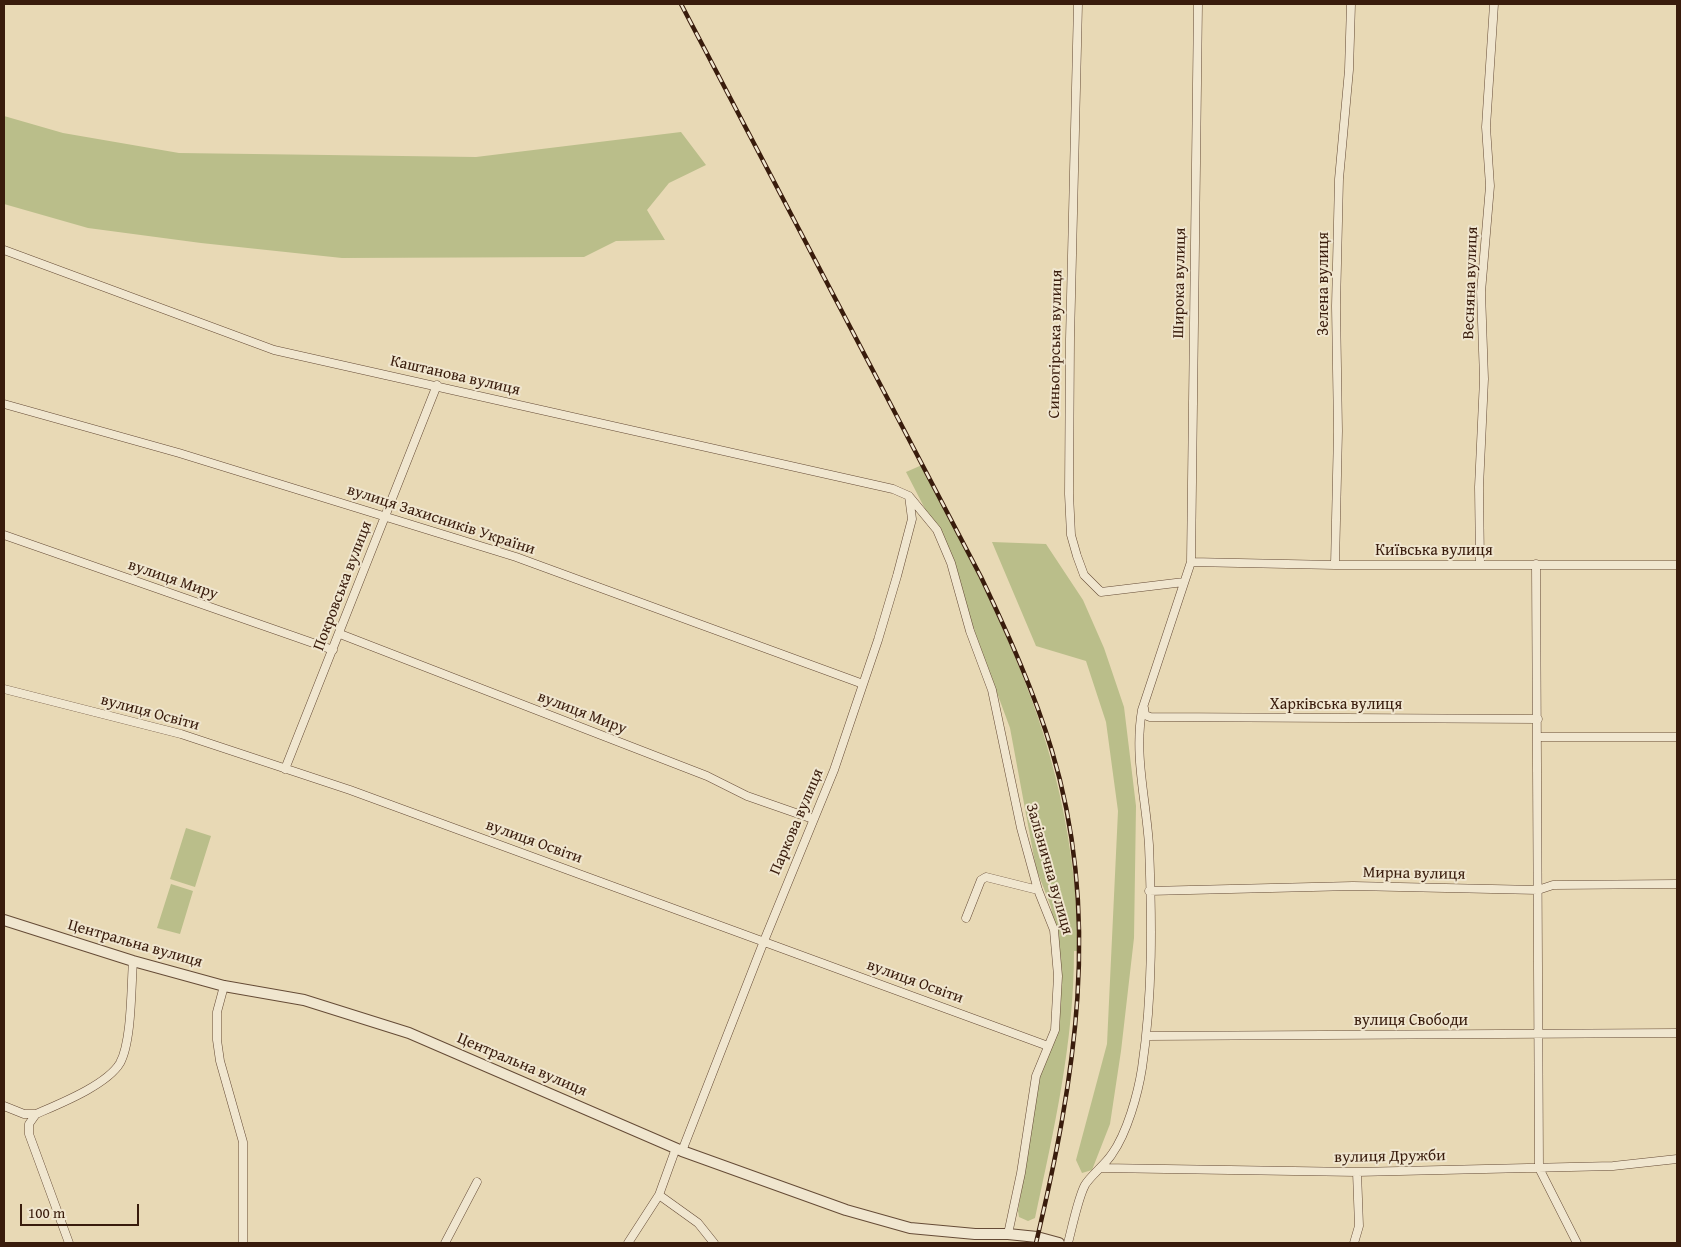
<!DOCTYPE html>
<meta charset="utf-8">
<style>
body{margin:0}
#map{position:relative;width:1681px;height:1247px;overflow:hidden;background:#e8d9b5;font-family:"Gentium Book Plus",serif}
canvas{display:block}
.frame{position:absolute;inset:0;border:5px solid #391c0c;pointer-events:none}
.scale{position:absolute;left:20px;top:1204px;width:119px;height:22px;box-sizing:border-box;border:2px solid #391c0c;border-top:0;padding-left:6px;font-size:15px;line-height:18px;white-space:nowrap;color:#391c0c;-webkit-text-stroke:4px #f0e6cf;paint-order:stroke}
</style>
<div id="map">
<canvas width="1681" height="1247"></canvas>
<div class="frame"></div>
<div class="scale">100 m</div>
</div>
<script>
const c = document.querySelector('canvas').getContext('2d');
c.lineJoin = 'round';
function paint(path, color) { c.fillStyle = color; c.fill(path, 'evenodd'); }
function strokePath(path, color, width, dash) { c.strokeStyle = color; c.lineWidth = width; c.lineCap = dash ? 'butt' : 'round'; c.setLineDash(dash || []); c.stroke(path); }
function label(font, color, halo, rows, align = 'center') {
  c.font = font + ' "Gentium Book Plus",serif'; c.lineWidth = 4; c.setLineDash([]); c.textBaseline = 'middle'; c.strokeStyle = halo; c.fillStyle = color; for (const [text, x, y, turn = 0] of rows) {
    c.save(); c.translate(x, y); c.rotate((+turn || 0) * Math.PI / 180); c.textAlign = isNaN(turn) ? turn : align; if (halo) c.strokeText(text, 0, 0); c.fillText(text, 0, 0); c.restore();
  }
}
paint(new Path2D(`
 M4,116L63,133L179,153L476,157L681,132L706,165L669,183L647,210L665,240L616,241L584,257L342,258L201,243L88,228L4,204Z
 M922,465C973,565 1028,666 1055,775C1069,829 1076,886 1079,941V951H1074C1074,1042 1054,1130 1035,1218L1028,1221L1019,1217L1018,1211L1039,1079L1051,1042L1057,955L1051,907L1036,868L1010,728L940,538L906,472Z
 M992,542L1046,544L1083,600L1104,648L1124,707L1136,806L1134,938L1121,1051L1110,1124L1092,1170L1082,1173L1076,1160L1107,1044L1118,811L1106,722L1086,661L1036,646Z
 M186,828L211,836L195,887L170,879Z
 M171,884L193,891L180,934L157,928Z`), '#babe8a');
const minor = new Path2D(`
 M1078,4L1070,339L1069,494L1071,535L1077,556L1084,575L1101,592L1184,582
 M4,250L274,350L893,489L909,496L937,530L951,563L970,631L992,690L1021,828L1038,890L1054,930L1058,976L1055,1030L1036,1076L1021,1173L1008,1234
 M4,404L179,453L516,557L863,684
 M4,535L333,650
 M1191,562L1335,565H1677
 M1480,564L1479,487L1484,379L1481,292L1490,186L1486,127L1494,4
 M1536,564L1539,1168L1577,1243
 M1335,565L1338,431L1336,306L1339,179L1349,70L1351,4
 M340,634L707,776L747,796L813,819
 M4,689L181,734L350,790L1048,1046
 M1144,708L1145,715L1150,717L1538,719
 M1538,737H1677
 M285,769L437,385
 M1149,891L1353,886L1538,890L1553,885L1677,884
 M966,918L981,880L986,877L1038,890
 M224,986L217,1012V1040L220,1061L243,1142V1243
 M1146,1036L1677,1033
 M4,1106L24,1114H36C59,1104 107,1085 120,1063C132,1041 131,987 133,961
 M36,1114L29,1124V1134L69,1243
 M682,1151L764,941L834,770L878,640L897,576L912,519L909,496
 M1102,1168L1357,1172L1613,1166L1677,1159
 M659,1195L698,1223L714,1243
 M445,1243L477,1182
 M628,1243L659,1195L676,1148
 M1068,1243C1072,1228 1078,1198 1085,1185C1091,1175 1105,1165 1112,1154C1127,1133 1138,1094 1142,1068C1153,994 1152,920 1149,845C1146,799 1134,756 1142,710L1191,562L1198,4
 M1354,1243L1359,1226L1357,1172`);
const tertiary = new Path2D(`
 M4,920L133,961L224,986L304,1000L409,1033L682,1151L846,1210L910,1228L975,1234H1008L1037,1237L1059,1243`);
strokePath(minor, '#654b36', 9);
strokePath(tertiary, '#654b36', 12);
strokePath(minor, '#f0e6cf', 8);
strokePath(tertiary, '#f0e6cf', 10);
const rail = new Path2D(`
 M681,4L981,577C1008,634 1034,691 1052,751C1102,917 1075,1079 1036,1243`);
strokePath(rail, '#391c0c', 4.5);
strokePath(rail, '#f0e6cf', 2.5, [8]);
label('16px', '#391c0c', '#f0e6cf', [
 ["Широка вулиця",1180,283,-89],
 ["Весняна вулиця",1471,283,-88],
 ["Зелена вулиця",1324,284,-90],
 ["Синьогірська вулиця",1056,344,-89],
 ["Каштанова вулиця",455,376,13],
 ["вулиця Захисників України",441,520,18],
 ["Київська вулиця",1434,551],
 ["вулиця Миру",173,580,19],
 ["Покровська вулиця",343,586,-69],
 ["Харківська вулиця",1336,705],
 ["вулиця Освіти",150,713,15],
 ["вулиця Миру",582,713,21],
 ["Паркова вулиця",797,822,-67],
 ["вулиця Освіти",534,842,20],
 ["Залізнична вулиця",1049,869,74],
 ["Мирна вулиця",1414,874,1],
 ["Центральна вулиця",135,944,16],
 ["вулиця Освіти",915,982,20],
 ["вулиця Свободи",1411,1021],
 ["Центральна вулиця",522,1065,23],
 ["вулиця Дружби",1390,1157,-1]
]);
</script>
